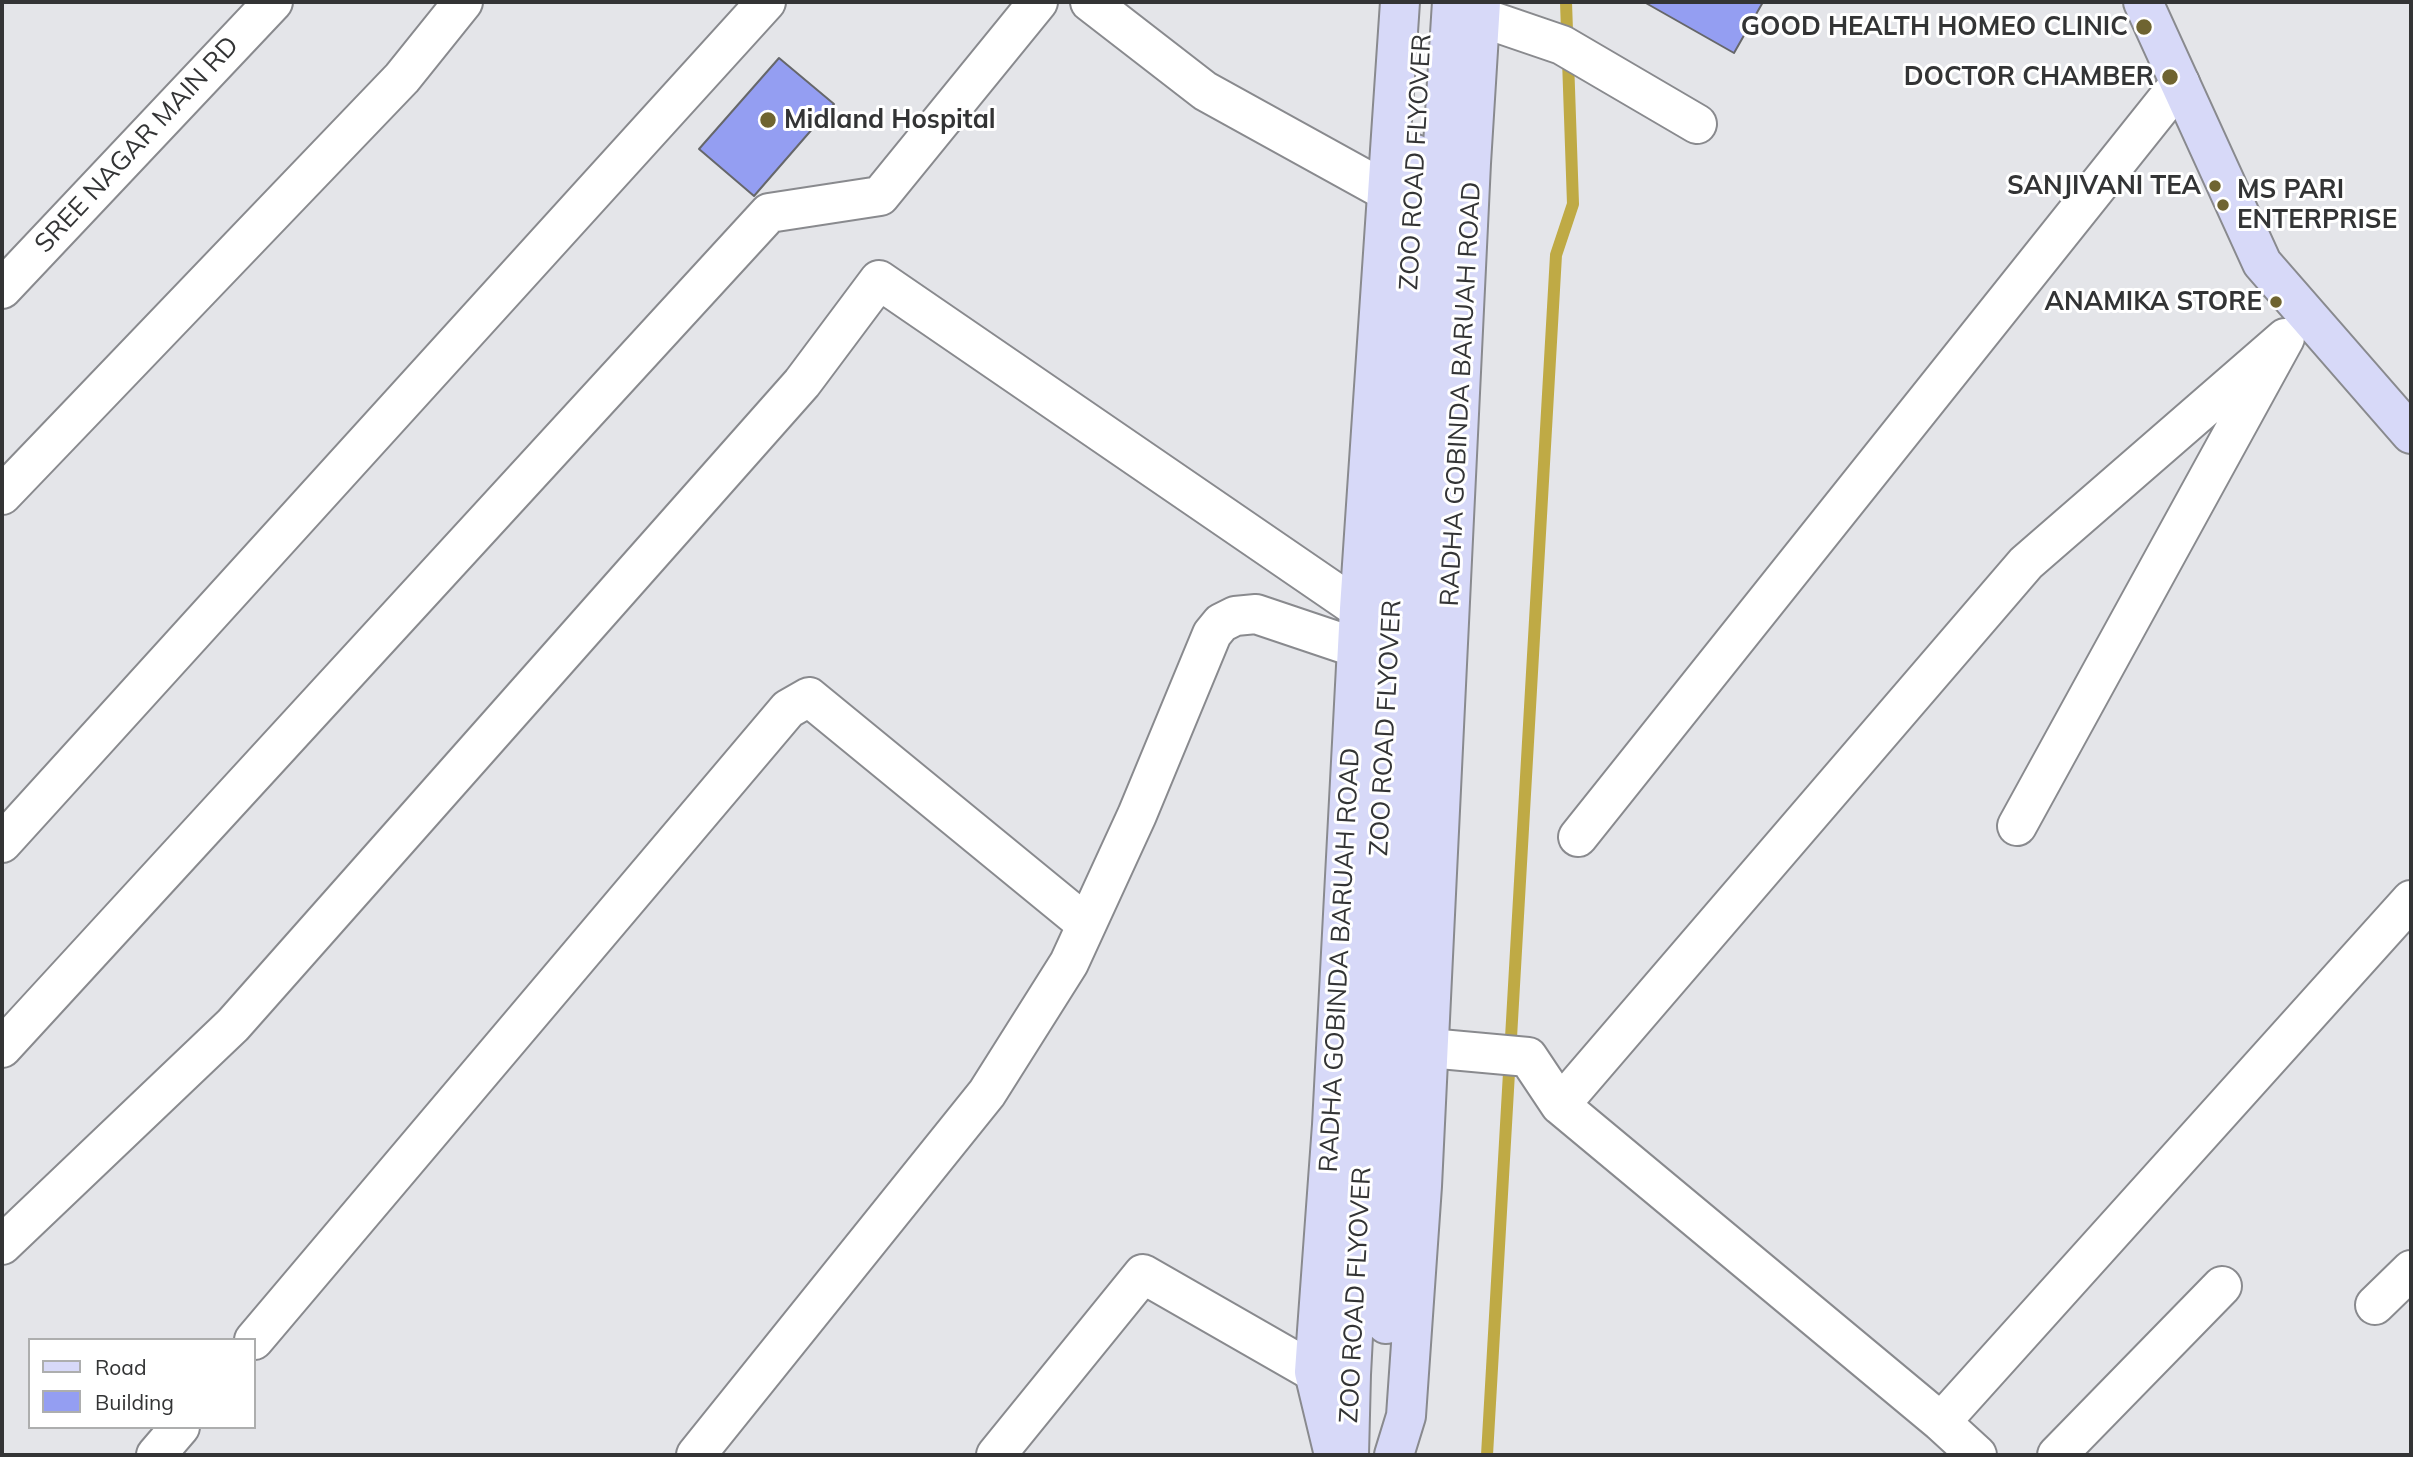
<!DOCTYPE html>
<style>
body{margin:0}
#map{position:relative;width:2413px;height:1457px;overflow:hidden;background:#e4e5e9;font-family:Mulish,sans-serif}
canvas{display:block}
.frame{position:absolute;inset:0;border:4px solid #333435;pointer-events:none}
.legend{position:absolute;left:28px;top:1338px;width:228px;height:91px;box-sizing:border-box;background:#fff;border:2px solid #adaeae;margin:0;padding:9px 12px;list-style:none;font-size:21px;color:#333435}
.legend li{display:flex;align-items:center;gap:14px;height:35px}
.legend b{width:35px;border:2px solid #adaeae}
</style>
<div id="map">
<canvas width="2413" height="1457"></canvas>
<div class="frame"></div>
<ul class="legend">
<li><b style="height:9px;background:#d7d9f8"></b>Road</li>
<li><b style="height:19px;background:#949ef2"></b>Building</li>
</ul>
</div>
<script>
const c = document.querySelector('canvas').getContext('2d');
c.lineJoin = 'round';
function strokePath(path, color, width, dash) { c.strokeStyle = color; c.lineWidth = width; c.lineCap = dash ? 'butt' : 'round'; c.setLineDash(dash || []); c.stroke(path); }
function paint(path, color) { c.fillStyle = color; c.fill(path, 'evenodd'); }
function label(font, color, halo, rows, align = 'center') {
  c.font = font + ' Mulish,sans-serif'; c.lineWidth = 6; c.setLineDash([]); c.textBaseline = 'middle'; c.strokeStyle = halo; c.fillStyle = color; for (const [text, x, y, turn = 0] of rows) {
    c.save(); c.translate(x, y); c.rotate((+turn || 0) * Math.PI / 180); c.textAlign = isNaN(turn) ? turn : align; if (halo) c.strokeText(text, 0, 0); c.fillText(text, 0, 0); c.restore();
  }
}
strokePath(new Path2D(`
 M1487,1455L1556,255L1573,204L1566,2`), '#bfaa45', 12);
const building = new Path2D(`
 M1644,2H1763L1734,53Z
 M779,58L834,104L754,196L699,149Z`);
paint(building, '#949ef2');
strokePath(building, '#66676a', 2);
const street = new Path2D(`
 M1090,2L1205,91L1386,191
 M1480,17L1562,45L1697,124
 M2,289L273,2
 M2,495L402,78L463,2
 M1578,837L2180,83
 M2,843L766,2
 M2,1048L769,213L880,196L1038,2
 M1429,1048L1528,1057L1560,1105L1941,1422L2411,900
 M1560,1105L2026,563L2285,338L2017,826
 M2,1245L233,1025L802,383L879,280L1359,609
 M2375,1305L2411,1270
 M254,1340L788,709L809,697L1086,924
 M1941,1422L1977,1455
 M156,1455L180,1427
 M696,1455L987,1093L1069,963L1137,815L1212,634L1221,623L1235,616L1256,614L1357,648
 M996,1455L1143,1274L1314,1372
 M2057,1455L2222,1286`);
const secondary = new Path2D(`
 M2143,2L2262,263L2411,434
 M1386,1324L1435,353L1443,145L1452,2
 M1334,1455L1314,1372L1332,1125L1359,609L1400,2
 M1349,1455L1351,1374L1415,154
 M1394,1455L1406,1416L1422,1186L1471,163L1481,2`);
strokePath(street, '#898a8e', 42);
strokePath(secondary, '#898a8e', 42);
strokePath(street, '#fff', 38);
strokePath(secondary, '#d7d9f8', 38);
for (const [x, y, r, color] of [
 [2144,27,9,"#6f6431"],
 [2170,77,9,"#6f6431"],
 [768,120,9,"#6f6431"],
 [2215,186,7,"#6f6431"],
 [2223,205,7,"#6f6431"],
 [2276,302,7,"#6f6431"]
]) { const dot = new Path2D(); dot.arc(x, y, r, 0, 2 * Math.PI); c.fillStyle = color; c.fill(dot); strokePath(dot, '#fff', 2.5); }
label('bold 26px', '#333435', '#fff', [
 ["GOOD HEALTH HOMEO CLINIC",2128,27],
 ["DOCTOR CHAMBER",2154,77],
 ["Midland Hospital",784,120,"left"],
 ["SANJIVANI TEA",2201,186],
 ["MS PARI",2237,190,"left"],
 ["ENTERPRISE",2237,220,"left"],
 ["ANAMIKA STORE",2262,302]
], 'right');
label('26px', '#333435', '#fff', [
 ["SREE NAGAR MAIN RD",137,145,-47],
 ["ZOO ROAD FLYOVER",1416,162,-87],
 ["RADHA GOBINDA BARUAH ROAD",1461,394,-87],
 ["ZOO ROAD FLYOVER",1386,728,-87],
 ["RADHA GOBINDA BARUAH ROAD",1340,960,-87],
 ["ZOO ROAD FLYOVER",1356,1295,-87]
]);
</script>
